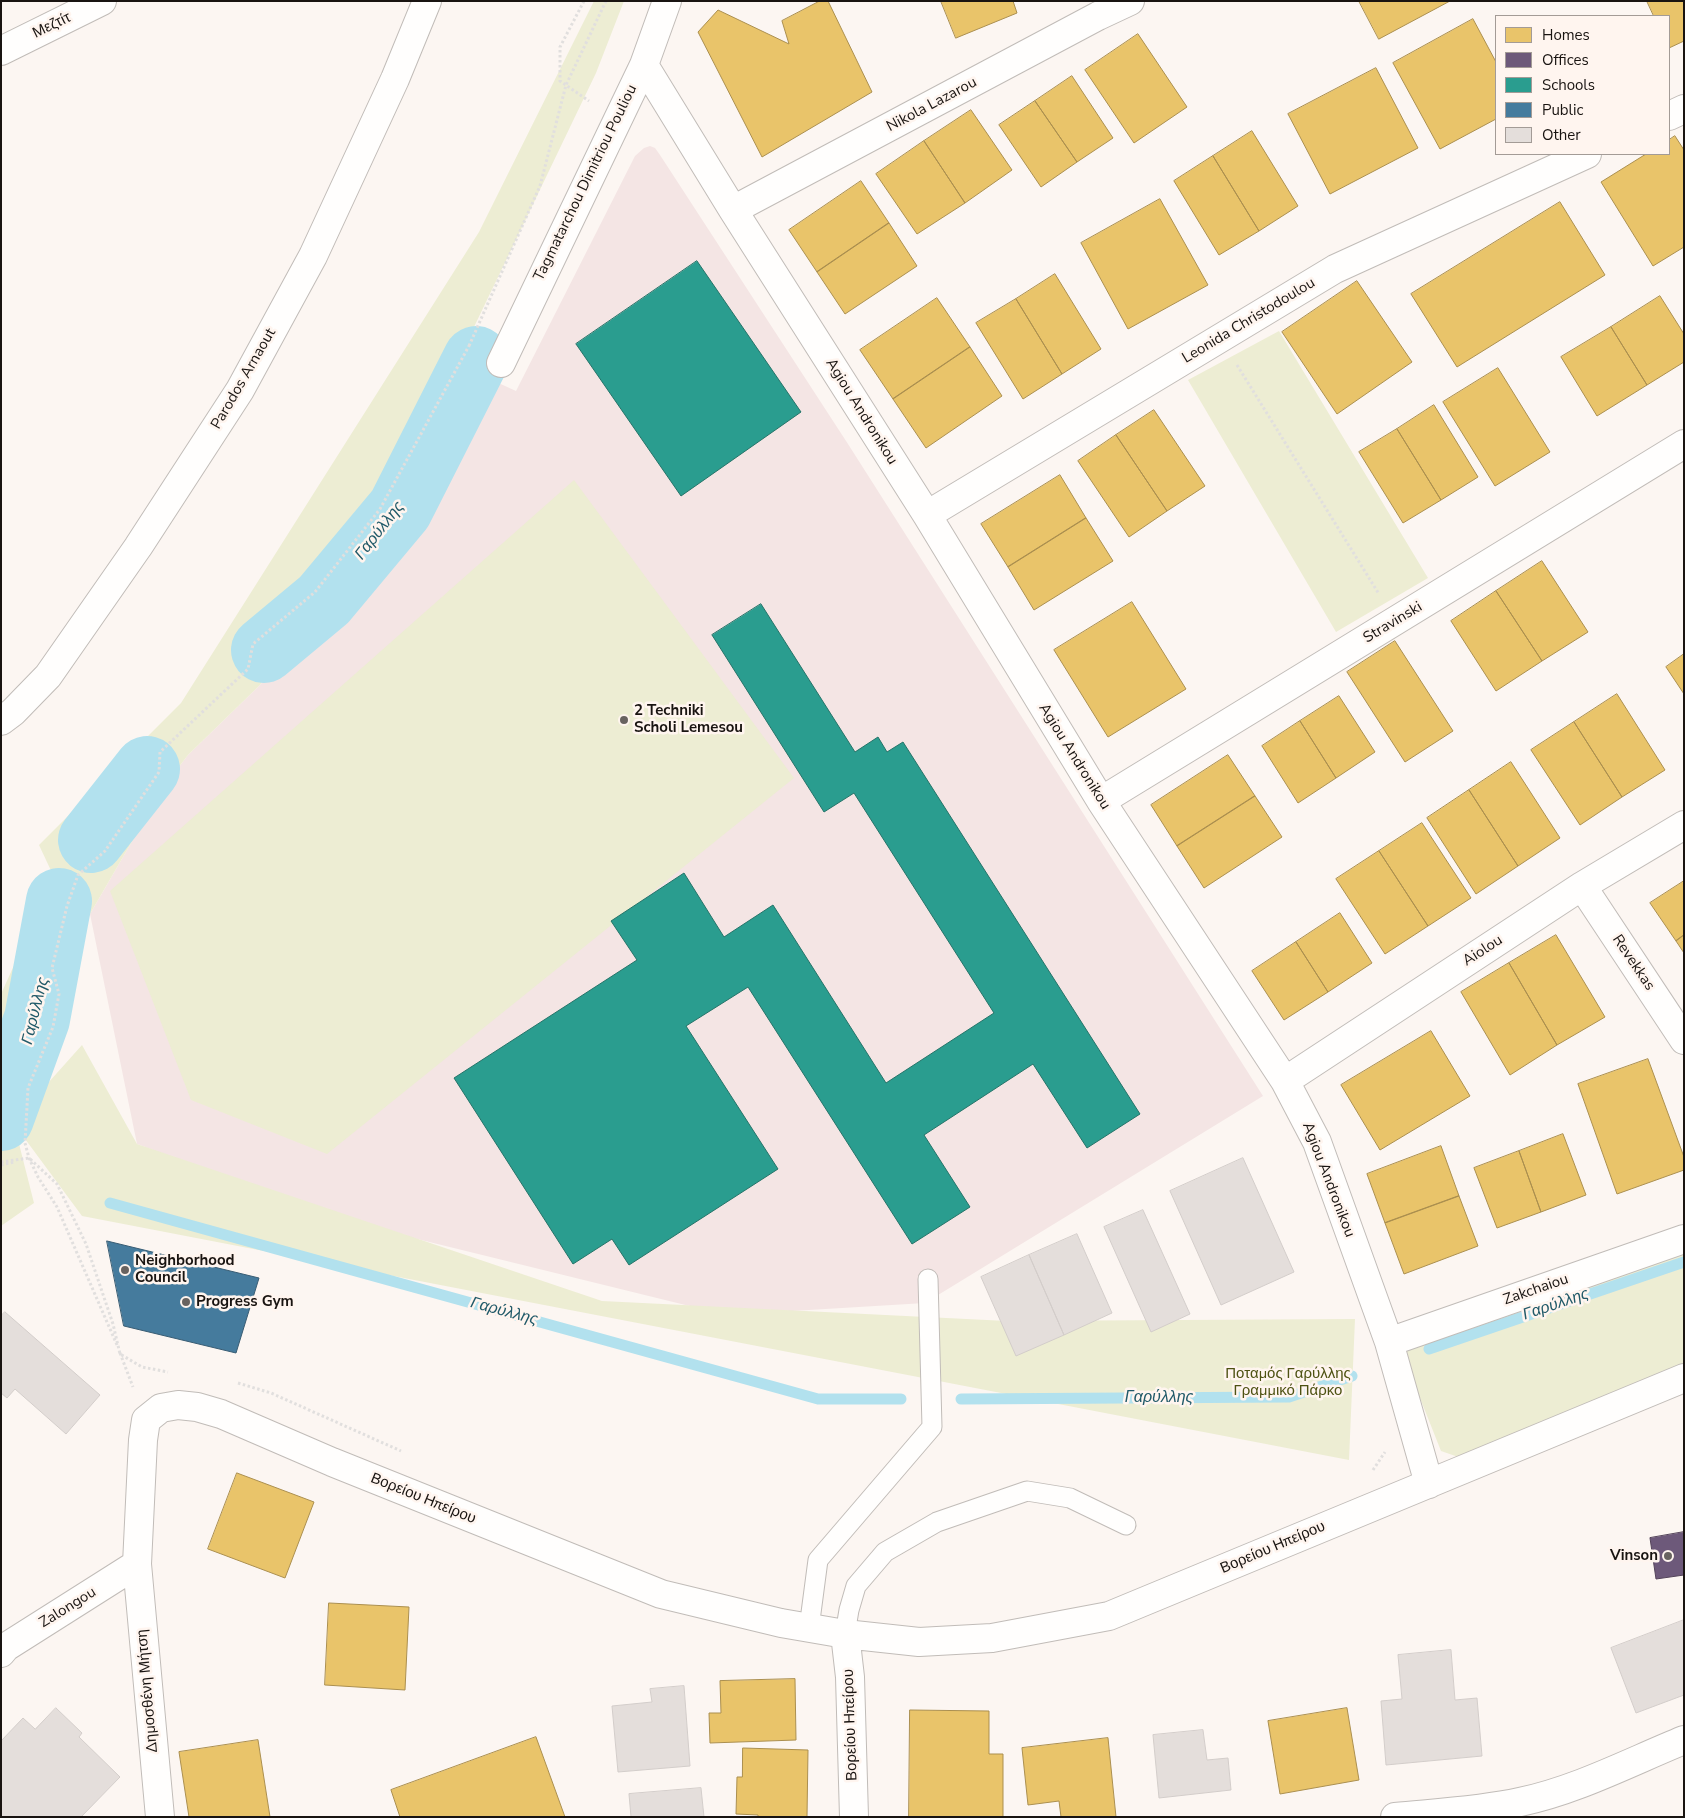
<!DOCTYPE html>
<meta charset="utf-8">
<style>
body{margin:0}
#map{position:relative;width:1685px;height:1818px;overflow:hidden;background:#fcf6f2;font-family:"Nunito Sans",sans-serif}
canvas{display:block}
.frame{position:absolute;inset:0;border:2px solid #191411;pointer-events:none}
.legend{position:absolute;left:1495px;top:15px;width:175px;height:140px;box-sizing:border-box;background:#fff5ef;border:1px solid #a39b96;margin:0;padding:6px 9px;list-style:none;font-size:15px;color:#191411}
.legend li{display:flex;align-items:center;gap:10px;height:25px}
.legend b{width:25px;border:1px solid #a39b96}
</style>
<div id="map">
<canvas width="1685" height="1818"></canvas>
<div class="frame"></div>
<ul class="legend">
<li><b style="height:14px;background:#e9c46a"></b>Homes</li>
<li><b style="height:14px;background:#6d597a"></b>Offices</li>
<li><b style="height:14px;background:#2a9d8f"></b>Schools</li>
<li><b style="height:14px;background:#457b9d"></b>Public</li>
<li><b style="height:14px;background:#e4dedb"></b>Other</li>
</ul>
</div>
<script>
const c = document.querySelector('canvas').getContext('2d');
c.lineJoin = 'round';
function paint(path, color) { c.fillStyle = color; c.fill(path, 'evenodd'); }
function strokePath(path, color, width, dash) { c.strokeStyle = color; c.lineWidth = width; c.lineCap = dash ? 'butt' : 'round'; c.setLineDash(dash || []); c.stroke(path); }
function label(font, color, halo, rows, align = 'center') {
  c.font = font + ' "Nunito Sans",sans-serif'; c.lineWidth = 5; c.setLineDash([]); c.textBaseline = 'middle'; c.strokeStyle = halo; c.fillStyle = color; for (const [text, x, y, turn = 0] of rows) {
    c.save(); c.translate(x, y); c.rotate((+turn || 0) * Math.PI / 180); c.textAlign = isNaN(turn) ? turn : align; if (halo) c.strokeText(text, 0, 0); c.fillText(text, 0, 0); c.restore();
  }
}
paint(new Path2D(`
 M650,146L655,148L660,155L848,444L1263,1096L925,1303L726,1315L336,1219L137,1144L90,914L163,788L188,755L260,685L334,594L398,509L470,370L516,391L635,156L644,148Z`), '#f4e5e4');
paint(new Path2D(`
 M594,1H624L596,73L425,429L260,685L188,755L163,788L90,914L51,977L14,1121L82,1045L137,1144L602,1301L1007,1321L1355,1319L1349,1460L82,1216L14,1124L34,1203L1,1226V994L54,877L39,845L181,703L479,232Z
 M1279,331L1428,578L1336,632L1188,380Z
 M574,480L794,778L327,1154L191,1100L110,891Z
 M1684,1230V1389L1493,1469L1441,1451L1399,1345Z`), '#ededd3');
const homes = new Path2D(`
 M820,1H828L872,92L762,157L698,32L718,10L789,44L782,21Z
 M941,1H1013L1017,13L956,38Z
 M1359,1H1450L1379,39Z
 M1647,1H1684V41L1669,48V16H1654Z
 M1473,19L1496,62V119L1440,149L1393,63Z
 M1138,34L1187,107L1134,143L1085,70Z
 M1376,68L1418,148L1330,194L1288,114Z
 M1072,76L1113,138L1077,162L1035,101Z
 M1035,101L1077,162L1041,187L999,125Z
 M971,110L1012,170L965,203L924,141Z
 M1252,131L1298,206L1259,231L1213,156Z
 M1675,136L1684,150V247L1653,266L1601,182L1646,154H1669V140Z
 M924,141L965,203L917,234L876,174Z
 M1213,156L1259,231L1219,255L1174,181Z
 M861,181L889,223L817,272L789,230Z
 M1160,199L1208,285L1128,329L1081,243Z
 M1560,202L1605,275L1457,367L1411,294Z
 M889,223L917,266L845,314L817,272Z
 M1055,274L1101,349L1062,374L1016,299Z
 M1357,281L1412,362L1337,414L1282,332Z
 M1660,296L1684,334V362L1647,385L1611,327Z
 M937,298L970,347L893,399L860,350Z
 M1016,299L1062,374L1023,399L976,323Z
 M1611,327L1647,385L1597,416L1561,357Z
 M970,347L1002,396L926,448L893,399Z
 M1498,368L1550,452L1495,486L1443,402Z
 M1434,405L1478,477L1441,500L1397,429Z
 M1154,410L1205,486L1167,511L1116,435Z
 M1397,429L1441,500L1403,523L1359,452Z
 M1116,435L1167,511L1129,537L1078,461Z
 M1060,475L1086,518L1008,567L981,524Z
 M1086,518L1113,561L1034,610L1008,567Z
 M1542,561L1588,632L1542,661L1496,591Z
 M1496,591L1542,661L1496,691L1451,621Z
 M1132,602L1186,689L1108,737L1054,650Z
 M1395,641L1453,731L1405,762L1347,672Z
 M1684,654V694L1666,667Z
 M1617,694L1665,770L1622,797L1574,722Z
 M1339,696L1375,752L1336,778L1300,721Z
 M1300,721L1336,778L1298,803L1262,746Z
 M1574,722L1622,797L1580,825L1531,750Z
 M1228,755L1255,796L1177,846L1151,805Z
 M1511,762L1560,838L1518,866L1469,790Z
 M1469,790L1518,866L1476,894L1427,818Z
 M1255,796L1282,837L1204,888L1177,846Z
 M1422,823L1471,898L1428,926L1379,851Z
 M1379,851L1428,926L1385,954L1336,879Z
 M1684,881V935L1676,941L1650,903Z
 M1340,913L1372,963L1328,992L1296,942Z
 M1556,935L1605,1017L1557,1045L1509,963Z
 M1684,935V953L1676,941Z
 M1296,942L1328,992L1284,1020L1252,971Z
 M1509,963L1557,1045L1510,1075L1461,992Z
 M1431,1031L1470,1096L1380,1150L1341,1085Z
 M1648,1059L1684,1157V1170L1617,1194L1578,1084Z
 M1563,1134L1586,1195L1541,1212L1519,1151Z
 M1441,1146L1459,1196L1385,1223L1367,1174Z
 M1519,1151L1541,1212L1497,1228L1474,1168Z
 M1459,1196L1478,1246L1404,1274L1385,1223Z
 M237,1473L314,1502L285,1578L208,1549Z
 M329,1603L409,1607L405,1690L325,1685Z
 M795,1679L796,1740L710,1743L709,1713H721L720,1681Z
 M1347,1708L1359,1780L1280,1794L1268,1721Z
 M910,1710L989,1711V1754H1003V1817H909Z
 M536,1737L565,1817H400L391,1790Z
 M1108,1738L1116,1817H1061L1059,1801L1028,1805L1022,1748Z
 M258,1740L270,1817H189L179,1752Z
 M743,1748L808,1750L807,1817H758V1815L736,1814L737,1777H742Z`);
paint(homes, '#e9c46a');
strokePath(homes, '#ab8f4f', 1);
const offices = new Path2D(`
 M1684,1532V1575L1656,1579L1650,1538Z`);
paint(offices, '#6d597a');
strokePath(offices, '#54445a', 1);
const schools = new Path2D(`
 M697,261L801,412L681,496L576,344Z
 M761,604L855,752L878,737L887,752L903,742L1140,1114L1087,1148L1033,1064L924,1135L970,1207L912,1244L748,987L686,1026L778,1169L629,1265L612,1239L573,1264L454,1078L637,960L611,921L684,873L724,937L773,905L886,1083L994,1013L854,793L824,812L712,635Z`);
paint(schools, '#2a9d8f');
strokePath(schools, '#257469', 1);
const public = new Path2D(`
 M107,1241L259,1278L236,1353L124,1326Z`);
paint(public, '#457b9d');
strokePath(public, '#385c73', 1);
strokePath(new Path2D(`
 M110,1203L818,1399H901
 M1429,1349L1684,1262
 M961,1399L1289,1397L1352,1376`), '#b2e1ee', 11);
strokePath(new Path2D(`
 M264,650L324,600L400,509L476,359
 M91,840L147,769
 M1,1118L37,1019L59,901`), '#b2e1ee', 66);
const building = new Path2D(`
 M1243,1158L1294,1272L1221,1305L1170,1191Z
 M1143,1210L1190,1314L1151,1332L1104,1227Z
 M1077,1234L1112,1313L1064,1335L1029,1255Z
 M1029,1255L1064,1335L1016,1356L981,1277Z
 M5,1312L100,1395L66,1434L15,1389L7,1398L1,1393V1316Z
 M1684,1620V1695L1636,1713L1611,1648Z
 M1451,1650L1455,1700L1477,1698L1482,1756L1386,1765L1381,1701L1402,1699L1398,1655Z
 M684,1686L690,1766L618,1772L612,1706L652,1702L650,1689Z
 M56,1708L82,1733L79,1737L120,1777L81,1817H1V1741L23,1718L35,1729Z
 M1203,1730L1207,1760L1228,1758L1231,1790L1159,1798L1153,1735Z
 M701,1788L704,1817H631L629,1794Z`);
paint(building, '#e4dedb');
strokePath(building, '#d3cdca', 1);
const lane = new Path2D(`
 M809,1628L818,1560L932,1427L928,1279
 M845,1634L849,1610L856,1586L885,1552L937,1522L1027,1491L1070,1498L1126,1525`);
const street = new Path2D(`
 M1,51L102,1
 M644,65L733,210L927,515L1101,801L1285,1081L1317,1142L1389,1342L1429,1484
 M1669,116L1684,109
 M733,210L1098,16L1130,1
 M501,363L644,65L667,1
 M927,515L1335,269L1587,154
 M1,721L13,712L48,676L138,547L240,390L313,256L395,79L427,1
 M1101,801L1684,444
 M1582,886L1684,1040
 M1285,1081L1582,886L1684,825
 M1389,1342L1684,1239
 M845,1634L850,1677L854,1817
 M1,1653L6,1647L137,1564
 M160,1817L137,1564L143,1440L146,1420L161,1408L178,1405L197,1407L221,1414L332,1462L661,1594L781,1623L845,1634L919,1642L992,1638L1109,1616L1684,1378
 M1395,1817C1436,1813 1479,1811 1520,1802C1577,1790 1630,1762 1684,1740`);
strokePath(lane, '#c1bcb8', 21);
strokePath(street, '#c1bcb8', 30);
strokePath(new Path2D(`
 M584,1L560,47V81L589,101
 M469,346L540,186L566,85L606,1
 M1237,365L1379,594
 M1,1162L29,1158L57,1184L86,1244L113,1324L120,1354L142,1367L168,1372
 M1,1165L14,1162
 M117,1345L57,1207L38,1177L29,1158L25,1143L28,1088L53,1027L59,994L52,968L67,906L78,875L105,851L159,772L160,752L248,669L253,644L315,592L380,509L470,344
 M120,1353L133,1387
 M238,1383L271,1393L401,1451
 M1373,1470L1385,1452`), '#e1dfde', 3, [2.5, 2.5]);
strokePath(lane, '#fffefd', 19);
strokePath(street, '#fffefd', 28);
for (const [x, y, r, color] of [
 [624,720,5,"#686360"],
 [125,1270,5,"#686360"],
 [186,1302,5,"#686360"],
 [1668,1556,5,"#686360"]
]) { const dot = new Path2D(); dot.arc(x, y, r, 0, 2 * Math.PI); c.fillStyle = color; c.fill(dot); strokePath(dot, '#fff5ef', 2); }
label('15px', '#191411', '#fff5ef', [
 ["Μεζτίτ",52,26,-26],
 ["Nikola Lazarou",932,105,-28],
 ["Tagmatarchou Dimitriou Pouliou",586,183,-64],
 ["Leonida Christodoulou",1249,321,-31],
 ["Parodos Arnaout",244,379,-60],
 ["Agiou Andronikou",861,412,58],
 ["Stravinski",1393,623,-31],
 ["Agiou Andronikou",1074,757,58],
 ["Aiolou",1483,951,-33],
 ["Revekkas",1633,963,56],
 ["Agiou Andronikou",1328,1180,69],
 ["Zakchaiou",1536,1290,-19],
 ["Βορείου Ηπείρου",423,1499,22],
 ["Βορείου Ηπείρου",1273,1548,-23],
 ["Zalongou",68,1608,-32],
 ["Δημοσθένη Μήτση",148,1691,-95],
 ["Βορείου Ηπείρου",851,1725,-92]
]);
label('bold 15px', '#191411', '#fff5ef', [
 ["2 Techniki",634,711],
 ["Scholi Lemesou",634,728],
 ["Neighborhood",135,1261],
 ["Council",135,1278],
 ["Progress Gym",196,1302],
 ["Vinson",1658,1556,"right"]
], 'left');
label('15px', '#4e5213', '#fff5ef', [
 ["Ποταμός Γαρύλλης",1288,1374],
 ["Γραμμικό Πάρκο",1288,1391]
]);
label('italic 16px', '#215a69', '#fff5ef', [
 ["Γαρύλλης",380,531,-52],
 ["Γαρύλλης",36,1011,-76],
 ["Γαρύλλης",1556,1305,-19],
 ["Γαρύλλης",504,1312,15],
 ["Γαρύλλης",1159,1398]
]);
</script>
